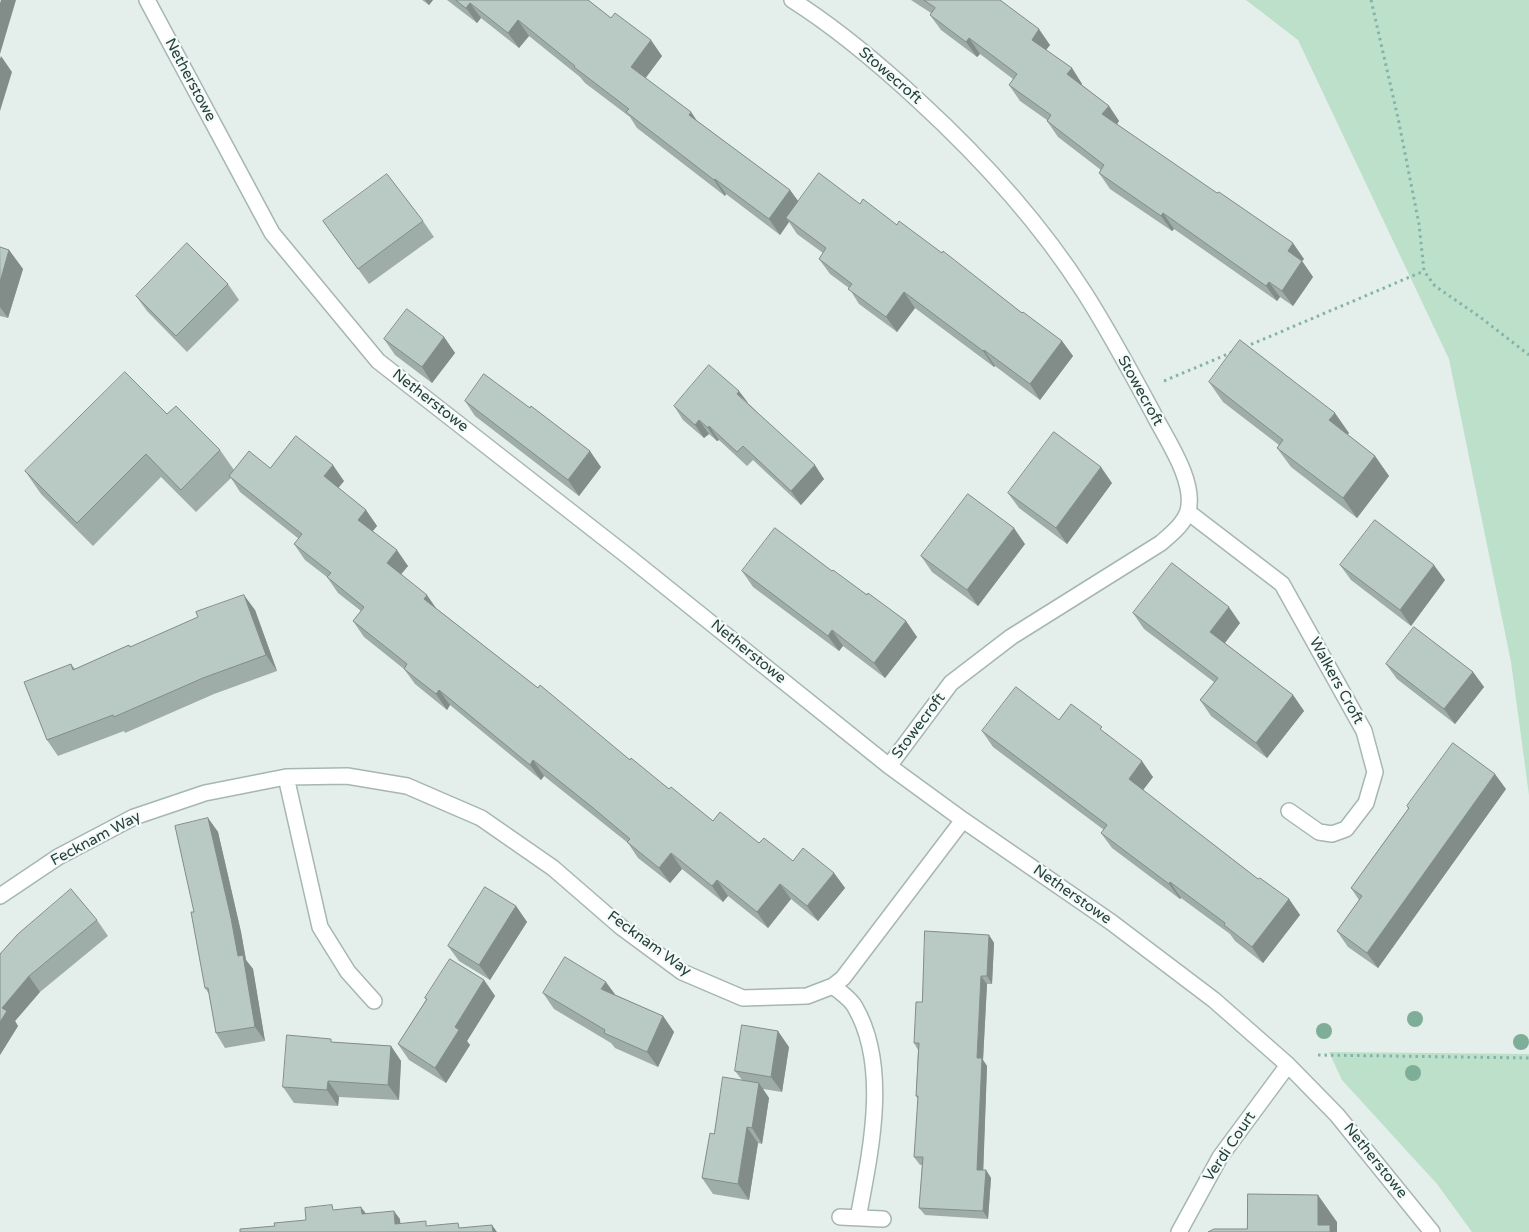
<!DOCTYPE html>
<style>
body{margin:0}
canvas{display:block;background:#e4eeeb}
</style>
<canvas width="1529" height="1232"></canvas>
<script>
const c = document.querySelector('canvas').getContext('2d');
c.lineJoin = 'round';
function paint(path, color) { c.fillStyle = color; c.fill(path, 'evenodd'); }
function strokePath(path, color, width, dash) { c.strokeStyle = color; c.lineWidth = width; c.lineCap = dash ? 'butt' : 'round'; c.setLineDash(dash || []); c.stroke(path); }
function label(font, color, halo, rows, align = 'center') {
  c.font = font + ' "Varela Round",sans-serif'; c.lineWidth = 4.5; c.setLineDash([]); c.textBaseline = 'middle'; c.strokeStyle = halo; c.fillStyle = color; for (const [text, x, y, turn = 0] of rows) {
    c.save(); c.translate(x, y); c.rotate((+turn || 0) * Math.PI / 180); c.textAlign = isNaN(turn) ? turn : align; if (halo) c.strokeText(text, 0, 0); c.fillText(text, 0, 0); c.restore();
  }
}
paint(new Path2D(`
 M1246,0H1529V795L1511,662L1449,359L1298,40Z
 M1329,1052L1529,1054V1232H1472L1437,1184L1342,1080Z`), '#bce0ca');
const minor = new Path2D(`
 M147,0L272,233L378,361L630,558L889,766L963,820L1111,922L1214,1000L1288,1065L1337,1115L1432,1232
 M792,0C838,29 879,64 919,101C981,158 1038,220 1084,292C1109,331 1131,372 1153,413C1166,439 1196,481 1188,511C1184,524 1171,534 1161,543L1011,637L951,683L889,766
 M1188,512L1282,584L1364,731L1375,772L1366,803L1346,829L1332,834L1319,832L1289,811
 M286,777L320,927L348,972L374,1001
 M0,896L58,857L134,817L205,793L286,777L347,776L407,786L481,818L553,868L621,927L682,972L743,998L807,996L833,986L843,978L963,820
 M833,986C840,992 851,999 855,1007C890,1067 870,1154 858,1218
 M840,1217L883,1219
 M1179,1232L1220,1157L1288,1065`);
strokePath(minor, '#a6b7b3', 18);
strokePath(new Path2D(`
 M1371,0L1398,118L1419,224L1424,271L1435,286L1480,317L1529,355
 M1245,347L1424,271
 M1164,381L1235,351
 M1318,1055L1529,1058`), '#83b3aa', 3, [2.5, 4]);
strokePath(minor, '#fff', 15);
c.fillStyle = '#7eae97';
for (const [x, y] of [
 [1415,1019],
 [1324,1031],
 [1521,1042],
 [1413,1073]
]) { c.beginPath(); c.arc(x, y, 8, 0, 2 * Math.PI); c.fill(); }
paint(new Path2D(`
 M422,0H433L429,5Z
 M447,0H588L611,18L662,56L645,78L691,112L696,120L790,190L798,201L860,204L897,225L1062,341L1073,356L1040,400L995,366L994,367L915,308L897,332L859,304L849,288L830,274L819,259L823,253L797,234L789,222L780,235L726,194L725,196L637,128L630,117L585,83L580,77L529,36L519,48L481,18L477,23Z
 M911,0H1000L1050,45L1046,50L1072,68L1082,84V85L1109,106L1119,121L1117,124L1304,259L1302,261L1313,277L1293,306L1280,297L1277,301L1174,229L1172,231L1110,189L1099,173L1101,170L1058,137L1047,121V120L1020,101L1009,85L1013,79L980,54L977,57L941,30L930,15L931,13Z
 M423,221L434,237L369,284L334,236Z
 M0,247L9,250L23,269L8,318L0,316Z
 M228,284L239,300L187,352L147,311L136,296Z
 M444,337L455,353L432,383L395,355L384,339Z
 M1209,382L1349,433L1347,434L1375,456L1389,476L1357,518L1291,467L1277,448L1279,445L1223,402Z
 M465,401L601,467L579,496L475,416Z
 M749,404L824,479L801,505L753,460L747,466L719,440L717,441L709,434L704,438L683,420L674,406Z
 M167,414L220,450L234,470L270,468L344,481L338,488L366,510L377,526L373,531L408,566L401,574L437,609L630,760L713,821L759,843L793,861L834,873L845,888L818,921L791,899L768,928L728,896L723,902L682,869L670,883L638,858L628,843L544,776L541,780L450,705L447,710L415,684L404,669L364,637L353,621L361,611L338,593L327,577L305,560L294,544L299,539L240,492L231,478L196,512L161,477L93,546L41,494L25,471Z
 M1112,483L1067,544L1019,508L1008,493Z
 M1025,544L978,606L932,572L921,556Z
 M1340,565L1445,580L1411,626L1351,580Z
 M742,571H832L906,621L917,637L885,678L843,646L839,651L753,587Z
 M255,610L277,671L214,694L125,733L124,731L58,756L47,740L71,664L75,669L129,645L130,647Z
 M1133,613L1240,623L1225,643L1293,695L1304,711L1267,758L1211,716L1200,700L1214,682L1144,629Z
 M1386,664L1473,672L1484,687L1455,724L1397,679Z
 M982,731L1106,733L1153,777L1143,790L1258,879L1289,899L1300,915L1263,963L1235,941L1230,934L1181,898L1180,899L1112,848L1101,833L1104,830L993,747Z
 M1506,789L1378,968L1348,947L1337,931L1359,900L1351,888L1408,809L1407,806Z
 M208,818L218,832L241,932L246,960L253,969L265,1041L225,1048L216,1033L209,994L205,988L194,912Z
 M516,906L527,922L490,980L459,961L448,946Z
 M97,920L108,936L40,992L15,1021L18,1026L0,1055V954Z
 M989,935L994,943L992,984H987L983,1060L987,1066L983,1170H986L991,1178L988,1219L925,1215L919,1208L922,1165H920L914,1157L918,1099L916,1096L918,1050L914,1043Z
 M484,980L495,996L467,1041L470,1045L446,1083L409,1060L398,1044L426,1000L425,998Z
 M543,993L616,995L663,1016L674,1032L658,1067L615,1048L611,1043L554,1009Z
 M333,1042L391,1046L401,1061L399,1100L339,1097L338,1106L294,1103L283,1087Z
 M789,1047L782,1092L763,1089L769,1098L762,1144L758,1143L749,1200L713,1194L702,1178L714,1134L742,1080L735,1071Z`), '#9fada9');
paint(new Path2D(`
 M1,0H16L0,54V3Z
 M425,0H433L429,5Z
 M470,3L481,18L477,23L466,8Z
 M518,20L529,36L519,48L508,33Z
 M1039,29L1050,45L1042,55L1032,40Z
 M969,38L980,54L977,57L966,42Z
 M651,40L662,56L642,83L631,67Z
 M1,56L12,72L0,111V59Z
 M1072,68L1082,84L1078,90L1067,74Z
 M1109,106L1119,121L1113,130L1102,114Z
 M691,112L702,128L689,115Z
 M715,179L726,194L725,196L714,180Z
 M790,190L801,205L786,218L789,222L780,235L769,219Z
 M1163,213L1174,229L1172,231L1161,216Z
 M1293,243L1304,259L1302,261L1313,277L1293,306L1282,291L1288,251Z
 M9,250L23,269L8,318L0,307V282Z
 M1269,282L1280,297L1277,301L1266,286Z
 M904,292L915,308L897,332L886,317Z
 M444,337L455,353L432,383L422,367Z
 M1062,341L1073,356L1040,400L1030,384Z
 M984,350L995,366L994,367L983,351Z
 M739,391L749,404L737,394Z
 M1335,413L1349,433L1343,440L1329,420Z
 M699,420L709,434L704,438L695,425Z
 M709,426L719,440L717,441L708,428Z
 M590,451L601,467L579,496L568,480Z
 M1375,456L1389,476L1357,518L1343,498Z
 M333,465L344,481L335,492L324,476Z
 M815,465L824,479L801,505L791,491Z
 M1101,467L1112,483L1067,544L1056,528Z
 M366,510L377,526L369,535L358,520Z
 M1014,528L1025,544L978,606L967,590Z
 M397,550L408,566L398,578L387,563Z
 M1434,565L1445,580L1411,626L1400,610Z
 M244,595L255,610L277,671L266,655Z
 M427,595L438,611L424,599Z
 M1229,607L1240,623L1221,648L1210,632Z
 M906,621L917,637L885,678L874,663Z
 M832,630L843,646L839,651L828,636Z
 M1473,672L1484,687L1455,724L1444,709Z
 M439,690L450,705L447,710L436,694Z
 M1293,695L1304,711L1267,758L1256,743Z
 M533,760L544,776L541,780L530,765Z
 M1142,761L1153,777L1140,794L1129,779Z
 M1495,774L1506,789L1378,968L1367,953Z
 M208,818L218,832L241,932L246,960L253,969L265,1041L255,1027L238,956Z
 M671,853L682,869L670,883L659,868Z
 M834,873L845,888L818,921L807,906Z
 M717,880L728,896L723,902L712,886Z
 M1170,882L1181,898L1180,899L1169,884Z
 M780,884L791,899L768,928L757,912Z
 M1289,899L1300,915L1263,963L1252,947Z
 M516,906L527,922L490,980L479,965Z
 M989,935L994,943L992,984L987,976Z
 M29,976L40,992L15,1021L18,1026L0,1055V1022L2,1008Z
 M981,976L987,984L983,1060L987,1066L983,1178L977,1170V1058Z
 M484,980L495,996L467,1041L470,1045L446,1083L435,1068L455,1027Z
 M606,982L617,997L601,989Z
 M663,1016L674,1032L658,1067L647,1052Z
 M778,1031L789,1047L782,1092L771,1077Z
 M391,1046L401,1061L399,1100L388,1085Z
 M328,1081L339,1097L338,1106L327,1090Z
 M759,1083L769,1098L762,1144L752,1128Z
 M747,1127L758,1143L749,1200L738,1184Z
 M986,1170L991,1178L988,1219L983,1211Z
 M1318,1195L1337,1222V1232H1323L1318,1225Z
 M361,1207L367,1215L362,1214Z
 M394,1211L400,1219L401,1232L395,1224Z
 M492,1225L497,1232H493Z`), '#828d89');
const building = new Path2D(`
 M456,0H588L611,18L615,13L651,40L631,67L691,112L689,115L790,190L769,219L715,179L714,180L626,112L629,109L574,67L575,66L518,20L508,33L470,3L466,8Z
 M924,0H1000L1039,29L1032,40L1072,68L1067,74L1109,106L1102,114L1217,193L1219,192L1293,243L1288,251L1302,261L1282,291L1269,282L1266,286L1163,213L1161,216L1099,173L1104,165L1047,121L1051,115L1009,85L1017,74L969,38L966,42L930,15L935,8Z
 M819,173L860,204L863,199L897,225L899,221L942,253L943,251L1022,313L1023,312L1062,341L1030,384L984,350L983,351L904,292L886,317L848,289L852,284L819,259L826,248L786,218Z
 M387,174L423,221L358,269L323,221Z
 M187,243L228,284L176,336L136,296Z
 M0,247L9,250L0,282Z
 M407,309L444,337L422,367L384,339Z
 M1240,340L1335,413L1329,420L1375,456L1343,498L1277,448L1283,440L1209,382Z
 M709,365L739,391L737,394L815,465L791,491L743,446L737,452L709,426L708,428L699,420L695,425L674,406Z
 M125,372L167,414L176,406L220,450L181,490L146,454L77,523L25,471Z
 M484,374L530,408L531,406L590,451L568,480L465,401Z
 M1054,432L1101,467L1056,528L1008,493Z
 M296,436L333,465L324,476L366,510L358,520L397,550L387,563L427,595L424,599L538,688L540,685L630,760L631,758L669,789L671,787L713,821L720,812L759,843L764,838L793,861L803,848L834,873L807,906L780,884L757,912L717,880L712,886L671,853L659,868L627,842L630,839L592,807L533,760L530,765L439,690L436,694L404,669L407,664L353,621L364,607L327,577L331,573L294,544L302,534L229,476L249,451L270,468Z
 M968,494L1014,528L967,590L921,556Z
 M1375,520L1434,565L1400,610L1340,565Z
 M775,528L832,571L833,570L867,595L868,593L906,621L874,663L832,630L828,636L742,571Z
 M1172,563L1229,607L1210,632L1293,695L1256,743L1200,700L1218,678L1133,613Z
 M244,595L266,655L203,678L114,717L113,715L47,740L24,682L71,664L73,670L129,645L130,647L198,617L196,612Z
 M1414,627L1473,672L1444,709L1386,664Z
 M1016,687L1059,720L1071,704L1102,727L1100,729L1142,761L1129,779L1258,879L1260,878L1289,899L1252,947L1224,925L1225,923L1170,882L1169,884L1101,833L1107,825L982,731Z
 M1453,743L1495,774L1367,953L1337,931L1362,896L1351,888L1409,808L1407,806Z
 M208,818L231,918L238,956L243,955L255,1027L216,1033L208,988H205L191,912H194L175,826Z
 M485,887L516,906L479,965L448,946Z
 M71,889L97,920L29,976L2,1008L7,1011L0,1022V954L18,934Z
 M925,931L989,935L987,976H981L977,1058H982L977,1170H986L983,1211L919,1208L923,1157H914L918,1096H916L919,1043H914L916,1002H922Z
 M565,957L606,982L601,989L663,1016L647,1052L604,1033L605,1030L543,993Z
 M450,959L484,980L455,1027L459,1030L435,1068L398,1044L427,999L425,998Z
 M742,1025L778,1031L771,1077L735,1071Z
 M287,1035L331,1039V1042L391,1046L388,1085L328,1081L327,1090L283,1087Z
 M723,1077L759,1083L752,1128L747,1127L738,1184L702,1178L710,1133L714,1134Z
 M1248,1194L1318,1195V1225H1330V1232H1208L1214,1229H1247Z
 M332,1205L333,1210L361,1207L362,1214L394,1211L395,1224L426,1221V1226L458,1223L459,1228L492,1225L493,1232H240V1229L275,1226L274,1223L306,1220L305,1208Z`);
paint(building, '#b9c9c4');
strokePath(building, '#828d89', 1);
label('15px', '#22413c', '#f5faf8', [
 ["Stowecroft",890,76,41],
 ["Netherstowe",190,80,62],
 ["Stowecroft",1140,391,61],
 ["Netherstowe",430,401,38],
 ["Netherstowe",748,652,39],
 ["Walkers Croft",1336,681,61],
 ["Stowecroft",919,726,-53],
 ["Fecknam Way",96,839,-28],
 ["Netherstowe",1072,895,35],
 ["Fecknam Way",649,944,36],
 ["Verdi Court",1230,1147,-56],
 ["Netherstowe",1375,1161,51]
]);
</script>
